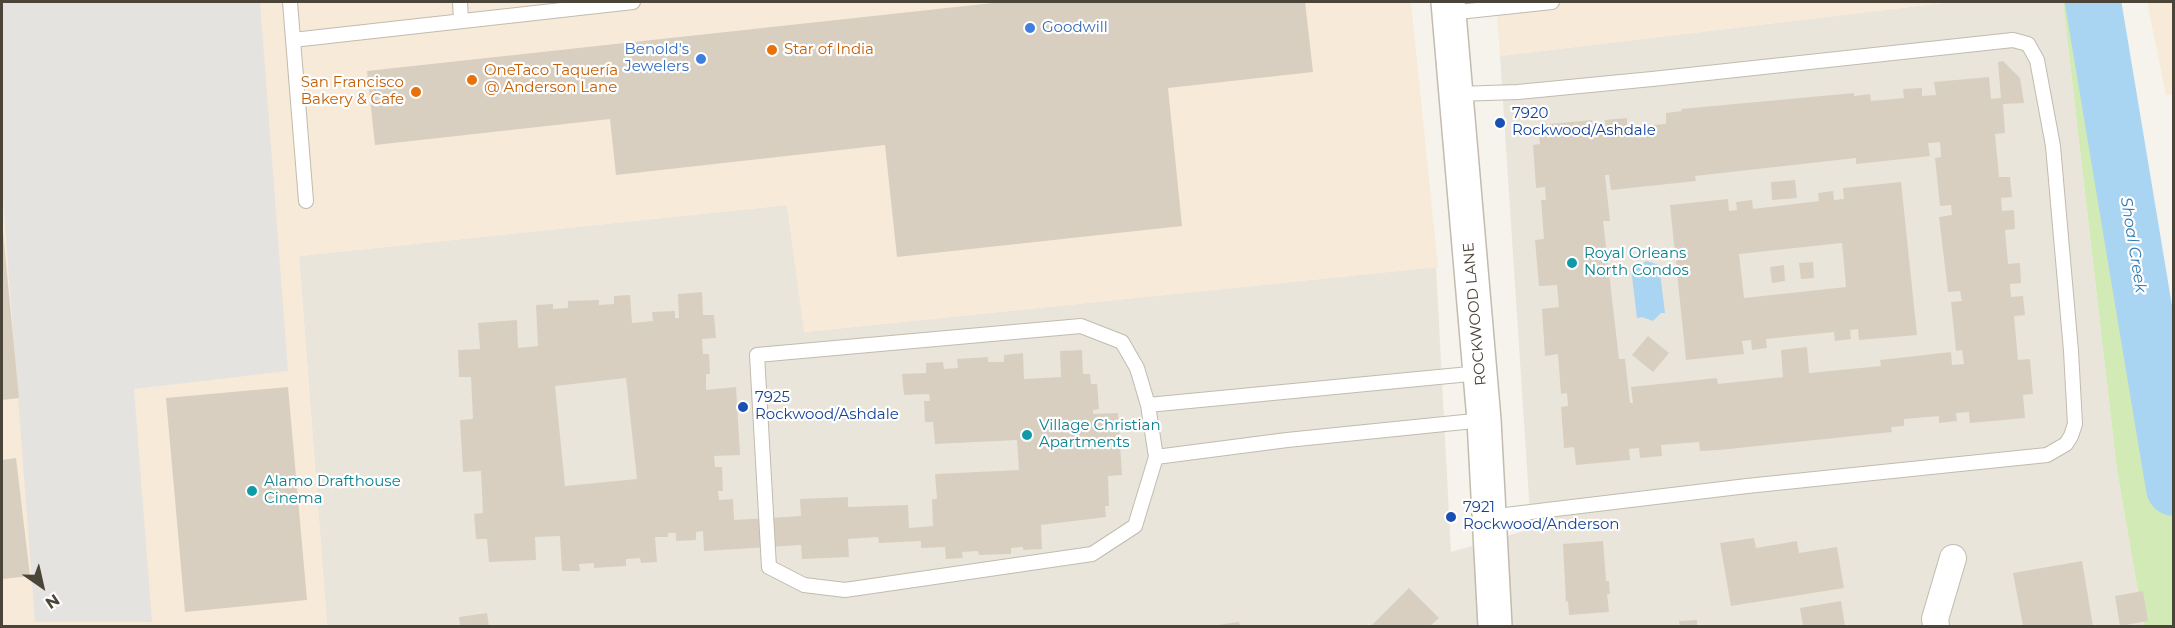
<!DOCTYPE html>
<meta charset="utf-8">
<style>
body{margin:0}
#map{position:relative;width:2175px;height:628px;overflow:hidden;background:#f6f3ec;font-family:Montserrat,sans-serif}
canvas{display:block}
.frame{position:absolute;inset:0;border:3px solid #4b4439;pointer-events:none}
.north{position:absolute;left:12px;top:556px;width:60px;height:60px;-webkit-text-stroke:4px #fff;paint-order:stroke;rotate:146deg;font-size:16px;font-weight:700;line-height:24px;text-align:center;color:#4b4439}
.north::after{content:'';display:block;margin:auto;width:21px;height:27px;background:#4b4439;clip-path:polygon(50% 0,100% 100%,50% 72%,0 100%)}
</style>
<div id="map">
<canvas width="2175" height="628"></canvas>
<div class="frame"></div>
<div class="north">N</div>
</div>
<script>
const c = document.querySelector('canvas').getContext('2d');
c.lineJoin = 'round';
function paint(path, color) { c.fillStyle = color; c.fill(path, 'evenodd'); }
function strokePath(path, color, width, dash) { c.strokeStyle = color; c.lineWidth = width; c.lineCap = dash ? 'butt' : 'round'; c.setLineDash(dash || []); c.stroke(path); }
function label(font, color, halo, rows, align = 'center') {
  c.font = font + ' Montserrat,sans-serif'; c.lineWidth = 4.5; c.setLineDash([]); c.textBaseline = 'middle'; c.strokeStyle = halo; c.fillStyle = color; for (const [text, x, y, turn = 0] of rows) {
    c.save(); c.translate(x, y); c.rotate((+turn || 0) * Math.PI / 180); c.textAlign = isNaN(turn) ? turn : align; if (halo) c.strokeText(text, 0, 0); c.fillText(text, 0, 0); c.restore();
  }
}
paint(new Path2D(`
 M1951,2H2063L2117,470L2144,626H327L299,256L787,205L805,332L1436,267L1451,552L1531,529L1500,56Z`), '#eae5da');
paint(new Path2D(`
 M2,2H1411L1438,267L804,332L787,205L299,256L327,626H2Z
 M1496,2H1951L1500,56Z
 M2147,2H2173V94L2166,95Z`), '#f7ead8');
paint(new Path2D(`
 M2063,2H2112V14L2173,336V626H2144L2117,470Z`), '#d2eab5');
paint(new Path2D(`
 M2,2H260L288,371L134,389L152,622H35L2,185Z`), '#e5e3e0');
paint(new Path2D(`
 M1647,261L1659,265L1665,313H1661L1653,321L1642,317L1637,318L1631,268Z`), '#a9d4f2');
strokePath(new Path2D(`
 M2093,2L2174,488`), '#a9d4f2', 56);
paint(new Path2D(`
 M1002,2H1305L1313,72L1168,88L1182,226L897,257L885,145L616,175L610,119L375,145L367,71Z
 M2003,61L2020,78L2024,103L2003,104L2005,133L1995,134L1999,177H2010L2012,197L2001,198L2002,211L2014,210L2015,229L2005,230L2008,264L2020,263L2021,283L2010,284L2011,297L2023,296L2025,315L2014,316L2018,360L2030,359L2033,394L2023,395L2025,418L1970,423L1969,412L1956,413L1957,421L1939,423V416L1904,419V426L1891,427L1892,432L1719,450L1700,451L1699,442L1661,445L1662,456L1640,458L1639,448L1629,449L1630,460L1576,465L1574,447L1564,448L1561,407L1568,406L1567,393L1561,394L1558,354L1545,356L1542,309L1559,307L1557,285L1539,286L1535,240L1544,239L1541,200H1546L1545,187L1536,188L1533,145L1540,144L1538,125L1592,120L1593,132L1606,131L1605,120L1627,118V127L1666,124V113L1682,111L1681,109L1854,93V96L1870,94L1871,101L1904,98L1903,89L1922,88V96L1936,95L1934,82L1989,77L1991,99L2001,98L1998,62ZM1940,142L1941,157L1935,158L1940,206L1951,205L1952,215L1939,217L1948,292L1960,291L1962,301L1951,302L1956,351L1962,350L1964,364L1952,365L1951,352L1880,360L1881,366L1809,373L1807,347L1781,350L1783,377L1718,384L1717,378L1631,387L1633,403H1630L1625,359H1619L1603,221H1610L1605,175H1609L1611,190L1696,181L1695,176L1856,158V164L1930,156L1928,143Z
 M1795,180L1797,198L1772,200L1771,182Z
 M1901,182L1917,335L1859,340L1858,329L1850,330L1851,339L1835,341L1834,332L1766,339L1767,348L1752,350L1751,340L1742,341L1744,354L1686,360L1670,205L1728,199L1729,211L1737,210L1736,202L1752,200L1753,209L1819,201L1818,193L1833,191L1834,200L1844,199L1843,188ZM1842,243L1846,287L1744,298L1739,254Z
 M2,232H3L19,398L2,400Z
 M1813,262L1814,278L1801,279L1799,263Z
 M1784,265L1785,281L1772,283L1770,267Z
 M702,292L703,315H714L716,338L702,339L703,354H709L710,374H706V390L736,387L740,455L714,456L715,467H722L723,491H718L719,500L733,499L734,520L801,516L800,499L848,497V507L908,505L909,528L933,526L932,499H937L935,474L1019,470L1017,440L935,444L933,422H925L924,401H930L929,394L904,395L902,374L926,373V363L943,362L944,369L958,368L957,359L988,357V362H1004V355L1023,353L1024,379L1061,377L1060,351L1082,350L1083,374H1090L1091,384H1097L1099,409L1093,410V414L1118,413L1122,475L1108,476L1109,506H1105L1106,517L1041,525L1042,549L1023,550V547L1011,548V554L979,555L978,551L962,552L963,558L946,559L945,547L921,548V541L879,543L878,537L848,539L849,557L802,559L801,545L704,551L703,531L696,532V540L676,541V533H668V537H655L657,562L641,563L640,558L626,559V566L594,568V563L579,564L580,571H562L560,536L535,537L536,560L489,562L487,539H476L474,514L483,513L481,471L463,472L460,420L473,419L471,377H459L458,350L480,349L478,323L517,320L518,348L538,346L536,305L553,304V309L568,308V301L599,300V305L614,304V296L630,295L632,323L653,321L652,312L675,311V318H679L678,294ZM626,378L637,479L565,486L555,386Z
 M1648,336L1669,353L1653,372L1632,355Z
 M288,387L307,600L185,612L166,398Z
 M16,458L30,576L2,579V460Z
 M1754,538L1756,548L1797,541L1799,553L1837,547L1844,588L1731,606L1720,543Z
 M1603,541L1606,581H1609L1610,594H1607L1609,612L1569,615L1568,601L1566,602L1563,544Z
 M2082,561L2093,626H2023L2013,573Z
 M1409,588L1439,618L1430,626H1371Z
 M2143,591L2148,621L2120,626L2115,596Z
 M1841,601L1845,626H1803L1800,608Z
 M487,613L489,626H460L459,617Z
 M1697,620V626H1680L1679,621Z
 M1239,622L1240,626H1218V625Z`), '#d8cfc1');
const service = new Path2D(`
 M290,2L306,201
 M460,2L461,21
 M1449,13L1552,2
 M293,40L633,2
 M1456,94L1518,92L1652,79L2013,40L2028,44L2037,60L2053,146L2071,351L2075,424L2071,436L2066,444L2047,455L1747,486L1489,517
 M1081,326L1122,342L1137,368L1148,405L1156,457L1135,526L1092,554L845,590L804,585L769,567L757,355Z
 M1148,405L1480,373
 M1156,457L1287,440L1484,420`);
const minor = new Path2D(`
 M1936,626L1935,619L1953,558`);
const tertiary = new Path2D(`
 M1448,2L1484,420L1495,626`);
strokePath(service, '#c2bbae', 16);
strokePath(minor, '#c2bbae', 28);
strokePath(tertiary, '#c2bbae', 36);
strokePath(service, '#fff', 14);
strokePath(minor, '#fff', 26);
strokePath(tertiary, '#fff', 33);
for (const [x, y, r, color] of [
 [1030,28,6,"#3f7fe0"],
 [772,50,6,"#e8710a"],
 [701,59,6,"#3f7fe0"],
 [472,80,6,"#e8710a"],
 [416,92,6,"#e8710a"],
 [1500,123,6,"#1a4fb4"],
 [1572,263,6,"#0f9aa8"],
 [743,407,6,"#1a4fb4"],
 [1027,435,6,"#0f9aa8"],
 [252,491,6,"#0f9aa8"],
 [1451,517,6,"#1a4fb4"]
]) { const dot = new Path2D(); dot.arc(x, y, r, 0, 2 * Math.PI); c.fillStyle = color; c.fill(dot); strokePath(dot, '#fff', 2); }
label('15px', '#366cbe', '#fff', [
 ["Goodwill",1042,28],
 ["Benold's",689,50,"right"],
 ["Jewelers",689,67,"right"]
], 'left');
label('15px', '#c56008', '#fff', [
 ["Star of India",784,50],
 ["OneTaco Taquería",484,71],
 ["@ Anderson Lane",484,88],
 ["San Francisco",404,83,"right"],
 ["Bakery & Cafe",404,100,"right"]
], 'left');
label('15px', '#164399', '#fff', [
 ["7920",1512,114],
 ["Rockwood/Ashdale",1512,131],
 ["7925",755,398],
 ["Rockwood/Ashdale",755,415],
 ["7921",1463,508],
 ["Rockwood/Anderson",1463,525]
], 'left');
label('15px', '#0d838f', '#fff', [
 ["Royal Orleans",1584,254],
 ["North Condos",1584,271],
 ["Village Christian",1039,426],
 ["Apartments",1039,443],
 ["Alamo Drafthouse",264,482],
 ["Cinema",264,499]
], 'left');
label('15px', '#4b4439', '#fff', [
 ["ROCKWOOD LANE",1475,314,-95]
]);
label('italic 16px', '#2e7ab2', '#fff', [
 ["Shoal Creek",2133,245,81]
]);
</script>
